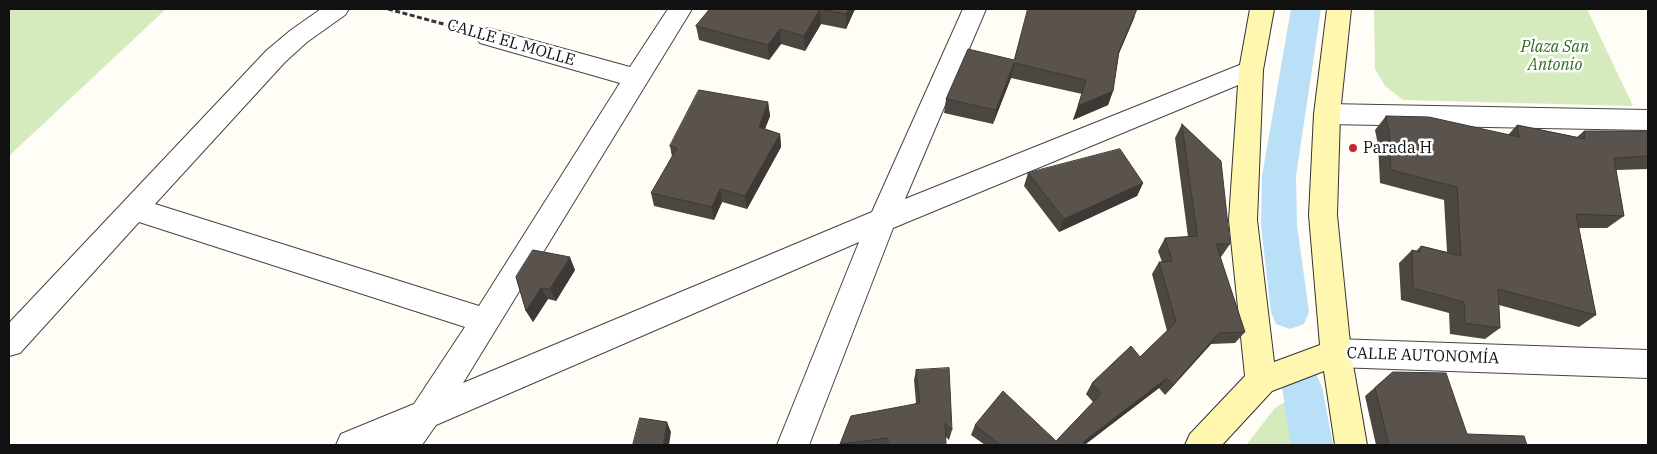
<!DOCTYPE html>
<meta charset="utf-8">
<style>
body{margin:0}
#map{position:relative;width:1657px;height:454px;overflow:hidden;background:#fffdf5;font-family:"IBM Plex Serif",serif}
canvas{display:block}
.frame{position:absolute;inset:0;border:10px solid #111;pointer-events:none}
</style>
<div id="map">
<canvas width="1657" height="454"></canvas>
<div class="frame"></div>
</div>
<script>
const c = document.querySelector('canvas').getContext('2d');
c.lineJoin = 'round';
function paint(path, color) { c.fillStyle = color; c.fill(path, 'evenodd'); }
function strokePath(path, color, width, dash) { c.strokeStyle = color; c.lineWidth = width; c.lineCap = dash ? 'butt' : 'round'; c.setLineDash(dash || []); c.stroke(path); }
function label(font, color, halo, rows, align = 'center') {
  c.font = font + ' "IBM Plex Serif",serif'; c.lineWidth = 5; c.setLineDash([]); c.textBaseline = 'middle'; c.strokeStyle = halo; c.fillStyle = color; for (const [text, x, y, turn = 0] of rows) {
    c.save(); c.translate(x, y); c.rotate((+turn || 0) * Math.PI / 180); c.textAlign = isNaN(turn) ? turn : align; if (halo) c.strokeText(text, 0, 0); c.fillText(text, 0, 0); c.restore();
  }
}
paint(new Path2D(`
 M9,9H166L9,156Z
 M1374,9H1587L1633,106L1403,100L1385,86L1375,69Z
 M1318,381L1328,445H1246L1275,408Z`), '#d5ebbd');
paint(new Path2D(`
 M1291,9H1321L1296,176L1297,225L1309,312L1304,324L1290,329L1276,324L1271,312L1261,225L1262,176Z
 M1302,368L1316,374L1322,387L1333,445H1291L1282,387L1288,374Z`), '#b9e0f7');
const street = new Path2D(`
 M321,9H349L345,15L307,42L285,62L155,204L479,306L620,83L480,43L476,37L480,31L488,28L630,67L668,9H692L463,383L872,212L963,9H986L905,199L1242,64L1251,61L1260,64L1263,70L1260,76L893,228L809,445H777L859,242L436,425L422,445H336L341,434L414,404L465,327L139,222L20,353L9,356V323L267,50L291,30Z
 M1327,104L1648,110V130L1327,124L1318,121L1314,114L1318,107Z
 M1336,339L1648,350V378L1336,367L1325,363L1321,353L1325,343Z`);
const secondary = new Path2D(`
 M1250,9H1274L1263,70L1257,220L1274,362L1320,345L1309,215L1314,114L1327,9H1351L1340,114L1337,215L1351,353L1367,445H1335L1324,371L1272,391L1222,445H1185L1190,434L1245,376L1229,220L1239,70Z`);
strokePath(street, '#444', 2);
strokePath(secondary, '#333', 2);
strokePath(new Path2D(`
 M388,9L462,29`), '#333', 3, [5, 2.5]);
paint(street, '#fff');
paint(secondary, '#fff6b0');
paint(new Path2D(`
 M710,9H855L846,29L821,24L805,51L781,44L769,60L699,40L696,26Z
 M1135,16L1119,53L1113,91L1108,105L1073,120L1082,94L1011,78L993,124L944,113L946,99L1014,60Z
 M768,102L770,116L765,129L780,134L781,147L747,209L722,202L714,220L654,206L651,193L672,157L670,146Z
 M1386,116L1508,135L1517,125L1577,137L1584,131H1648V169L1616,170L1624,216L1607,228H1579L1596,315L1579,327L1499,305L1500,328L1485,339L1450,334L1449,313L1401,300L1399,263L1412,250L1416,251L1421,246L1447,252L1444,200L1380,183L1378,145L1375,130Z
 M1182,124L1230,244L1221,257H1220L1245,332L1235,343L1211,344L1165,395L1159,388L1086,444L1087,445H985L971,435L975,425L1056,441L1093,402L1086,394L1092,383L1140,357L1167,331L1152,274L1159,262H1162L1158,251L1165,238L1188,237L1175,138Z
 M1028,173L1143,183L1137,196L1059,232L1024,186Z
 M575,270L556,301L548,299L533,322L526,311L516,277Z
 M916,370L952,430L949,440L945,436L946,445H840V444L916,403L914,380Z
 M1393,372L1467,434L1527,445H1376L1365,396Z`), '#4d4742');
paint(new Path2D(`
 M820,9L821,24L805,51L804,36Z
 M849,9H855L846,29V14Z
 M1138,9L1114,65L1119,51Z
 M780,29L781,44L769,60L768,45Z
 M1014,63L1011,78L993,124L996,110Z
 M1113,91L1108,105L1073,120L1078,106Z
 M768,102L770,116L760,141L759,127Z
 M780,134L781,147L747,209L745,196Z
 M1143,183L1137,196L1059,232L1064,219Z
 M720,189L722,202L714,220L712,207Z
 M570,257L575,270L556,301L550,289Z
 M541,288L548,299L533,322L526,311Z
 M1219,333L1211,344L1165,395L1173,385Z
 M1167,378L1159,388L1084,445L1083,442Z
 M667,422L671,432L669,445H663Z`), '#3f3936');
const building = new Path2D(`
 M710,9H849L846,14L820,9L804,36L780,29L768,45L696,26Z
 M1028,9H1137L1119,51L1113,91L1078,106L1086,80L1014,63L996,110L946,99L968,49L1014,60Z
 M699,90L768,102L759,127L780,134L745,196L720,189L712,207L651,193L677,148L670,146Z
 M1386,116L1429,117L1519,137L1517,125L1585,139L1584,131H1648V156L1614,158L1624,216L1576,214L1596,315L1498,289L1500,328L1465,323L1464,302L1413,288L1412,250L1420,252L1421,246L1461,256L1457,187L1391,170L1389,131Z
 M1182,124L1221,161L1230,244H1216L1245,332L1219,333L1173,385L1167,378L1083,442L1087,445H1000L975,425L1003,391L1056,441L1101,394L1092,383L1131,346L1140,357L1176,322L1159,262L1172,261L1165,238L1197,236Z
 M1120,149L1143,183L1064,219L1028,173Z
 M533,250L570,257L550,289L541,288L526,311L516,277Z
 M949,368L952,430L945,423L946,445H888V438L840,444L851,416L920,403L916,370Z
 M1393,372L1446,373L1467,434L1524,436L1527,445H1389L1375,388Z
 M640,418L667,422L663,445H633Z`);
paint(building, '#5a524d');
strokePath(building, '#3f3936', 1);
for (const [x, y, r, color] of [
 [1353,148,5,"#c4262e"]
]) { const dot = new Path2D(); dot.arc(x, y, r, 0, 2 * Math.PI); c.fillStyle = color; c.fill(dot); strokePath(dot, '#fff', 2); }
label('16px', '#111', '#fff', [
 ["CALLE EL MOLLE",511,43,16],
 ["CALLE AUTONOMÍA",1423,356,2]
]);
label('italic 16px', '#2f6b1f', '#fff', [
 ["Plaza San",1555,47],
 ["Antonio",1555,65]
]);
label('16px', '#111', '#fff', [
 ["Parada H",1363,148]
], 'left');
</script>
